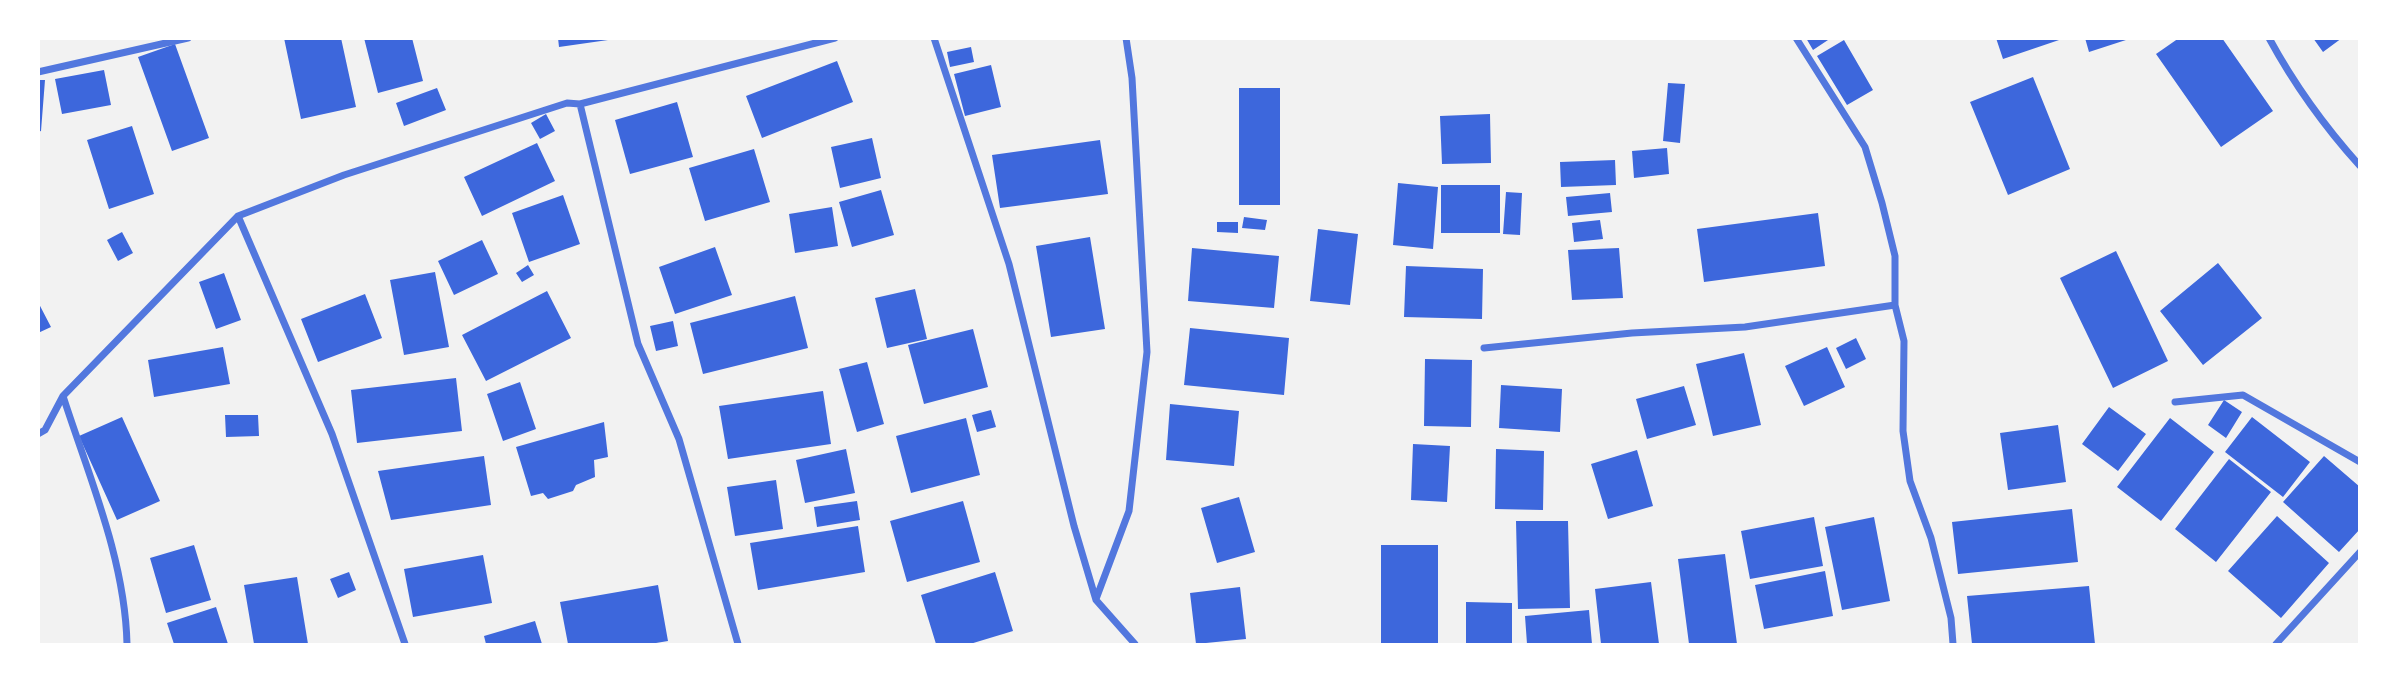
<!DOCTYPE html>
<style>
body{margin:0}
#map{position:relative;width:2398px;height:683px;overflow:hidden;background:#f2f2f2;font-family:"Public Sans",sans-serif}
canvas{display:block}
.frame{position:absolute;inset:0;border:40px solid #fff;pointer-events:none}
</style>
<div id="map">
<canvas width="2398" height="683"></canvas>
<div class="frame"></div>
</div>
<script>
const c = document.querySelector('canvas').getContext('2d');
c.lineJoin = 'round';
function paint(path, color) { c.fillStyle = color; c.fill(path, 'evenodd'); }
function strokePath(path, color, width, dash) { c.strokeStyle = color; c.lineWidth = width; c.lineCap = dash ? 'butt' : 'round'; c.setLineDash(dash || []); c.stroke(path); }
paint(new Path2D(`
 M284,38H341L356,107L301,119Z
 M364,38H412L423,81L378,93Z
 M558,38H608V40L559,47Z
 M1806,38H1831L1813,50Z
 M1996,38H2062V39L2003,59Z
 M2085,38H2129V39L2089,52Z
 M2179,38H2222L2273,111L2221,147L2156,54Z
 M2313,38H2342L2323,52Z
 M1844,40L1873,90L1847,105L1817,56Z
 M175,44L209,138L172,151L138,57Z
 M971,47L974,62L950,67L947,52Z
 M837,61L853,102L762,138L746,96Z
 M991,65L1001,107L965,116L954,74Z
 M104,70L111,105L62,114L55,79Z
 M2033,77L2070,169L2008,195L1970,102Z
 M38,80H45L41,131L38,132Z
 M1668,83L1685,84L1680,143L1663,141Z
 M437,88L446,110L404,126L396,103Z
 M1239,88H1280V205H1239Z
 M677,102L693,157L630,174L615,120Z
 M546,114L555,131L540,139L531,123Z
 M1490,114L1491,163L1442,164L1440,116Z
 M132,126L154,194L109,209L87,140Z
 M872,138L881,178L840,188L831,147Z
 M1100,140L1108,194L1000,208L992,155Z
 M537,143L555,181L482,216L464,177Z
 M1667,148L1669,174L1634,178L1632,151Z
 M754,149L770,202L705,221L689,168Z
 M1615,160L1616,185L1561,187L1560,162Z
 M1398,183L1438,187L1433,249L1393,245Z
 M1441,185H1500V233H1441Z
 M881,190L894,235L852,247L839,202Z
 M1506,192L1522,193L1520,235L1503,234Z
 M1610,193L1612,212L1568,216L1566,197Z
 M563,195L580,244L529,262L512,213Z
 M832,207L838,246L795,253L789,214Z
 M1818,213L1825,266L1704,282L1697,229Z
 M1244,217L1267,220L1265,230L1242,228Z
 M1600,220L1603,239L1574,242L1572,223Z
 M1217,222H1238V233L1217,232Z
 M1318,229L1358,234L1350,305L1310,301Z
 M122,232L133,253L118,261L107,240Z
 M1090,237L1105,329L1051,337L1036,246Z
 M482,240L498,274L454,295L438,261Z
 M715,247L732,295L675,314L659,267Z
 M1192,248L1279,256L1274,308L1188,301Z
 M1619,248L1623,298L1572,300L1568,250Z
 M2116,251L2168,361L2113,388L2060,278Z
 M2218,263L2262,318L2203,365L2160,311Z
 M528,265L534,275L522,282L516,273Z
 M1406,266L1483,269L1482,319L1404,317Z
 M435,272L449,347L404,355L390,280Z
 M224,273L241,320L216,329L199,282Z
 M915,289L927,339L887,348L875,298Z
 M547,291L571,338L486,381L462,335Z
 M365,294L382,338L318,362L301,319Z
 M795,296L808,348L703,374L690,323Z
 M38,302L51,327L38,333Z
 M673,321L678,346L656,351L650,326Z
 M1190,328L1289,338L1284,395L1184,385Z
 M973,329L988,387L924,404L908,345Z
 M1856,338L1866,359L1846,369L1836,348Z
 M223,347L230,384L154,397L148,360Z
 M1827,347L1845,387L1804,406L1785,366Z
 M1744,353L1761,425L1713,436L1696,364Z
 M1425,359L1472,360L1471,427L1424,426Z
 M867,362L884,424L857,432L839,369Z
 M456,378L462,431L357,443L351,390Z
 M520,382L536,429L503,441L487,394Z
 M1501,385L1562,389L1560,432L1499,428Z
 M1684,386L1696,425L1647,439L1636,399Z
 M823,391L831,444L728,459L719,406Z
 M2224,400L2242,412L2226,438L2208,425Z
 M1170,404L1239,411L1234,466L1166,460Z
 M2109,407L2146,434L2118,471L2082,444Z
 M991,410L996,427L977,432L972,415Z
 M225,415H258L259,436L226,437Z
 M122,417L160,501L117,520L79,436Z
 M2252,417L2310,462L2283,497L2225,452Z
 M966,418L980,475L911,493L896,436Z
 M2170,418L2214,452L2161,521L2117,487Z
 M604,422L608,457L594,460L595,477L576,485L573,491L548,499L543,493L531,496L516,447Z
 M2058,425L2066,482L2008,490L2000,433Z
 M1413,444L1450,446L1447,502L1411,500Z
 M846,449L855,493L805,503L796,460Z
 M1496,449L1544,451L1543,510L1495,509Z
 M1637,450L1653,506L1608,519L1591,464Z
 M484,456L491,505L391,520L378,471Z
 M2324,456L2360,487V529L2339,552L2283,502Z
 M2229,459L2271,492L2216,562L2175,529Z
 M776,480L783,529L735,536L727,487Z
 M1239,497L1255,552L1217,563L1201,508Z
 M857,501L860,520L817,527L814,507Z
 M963,501L980,562L907,582L890,521Z
 M2072,509L2078,562L1958,574L1952,522Z
 M2277,516L2329,563L2281,618L2228,571Z
 M1814,517L1823,566L1750,579L1741,531Z
 M1874,517L1890,601L1842,610L1825,527Z
 M1516,521H1568L1570,608L1518,609Z
 M858,526L865,572L758,590L750,543Z
 M194,545L211,600L166,613L150,558Z
 M1381,545H1438V644H1381Z
 M1725,554L1737,644H1689L1678,559Z
 M483,555L492,603L413,617L404,569Z
 M1825,571L1833,616L1764,629L1755,585Z
 M349,572L356,590L338,598L330,579Z
 M995,572L1013,631L970,644H936L921,595Z
 M297,577L308,644H254L244,585Z
 M1651,582L1659,644H1601L1595,589Z
 M658,585L668,641L650,644H568L560,602Z
 M2089,586L2095,644H1972L1967,596Z
 M1240,587L1246,639L1196,644L1190,593Z
 M1466,602L1512,603V644H1466Z
 M216,607L228,644H174L167,623Z
 M1589,610L1592,644H1527L1525,616Z
 M535,621L542,644H486L484,636Z`), '#3d67dc');
strokePath(new Path2D(`
 M934,38L1009,264L1074,526L1096,600L1135,644
 M1796,38L1865,147L1882,203L1895,256V305L1904,341L1903,431L1910,481L1931,538L1951,618L1953,644
 M2269,38C2295,86 2324,126 2360,166
 M38,72L188,38
 M580,104L638,344L679,439L738,644
 M238,216L332,434L405,644
 M1484,348L1632,333L1745,327L1895,305
 M63,396C89,477 125,559 127,644
 M2175,402L2243,395L2360,462
 M38,434L45,430L63,396L238,216L344,175L567,103L580,104L835,38
 M1096,599L1129,511L1147,352L1132,78L1126,38
 M2276,644L2360,552`), '#5277de', 7);
</script>
